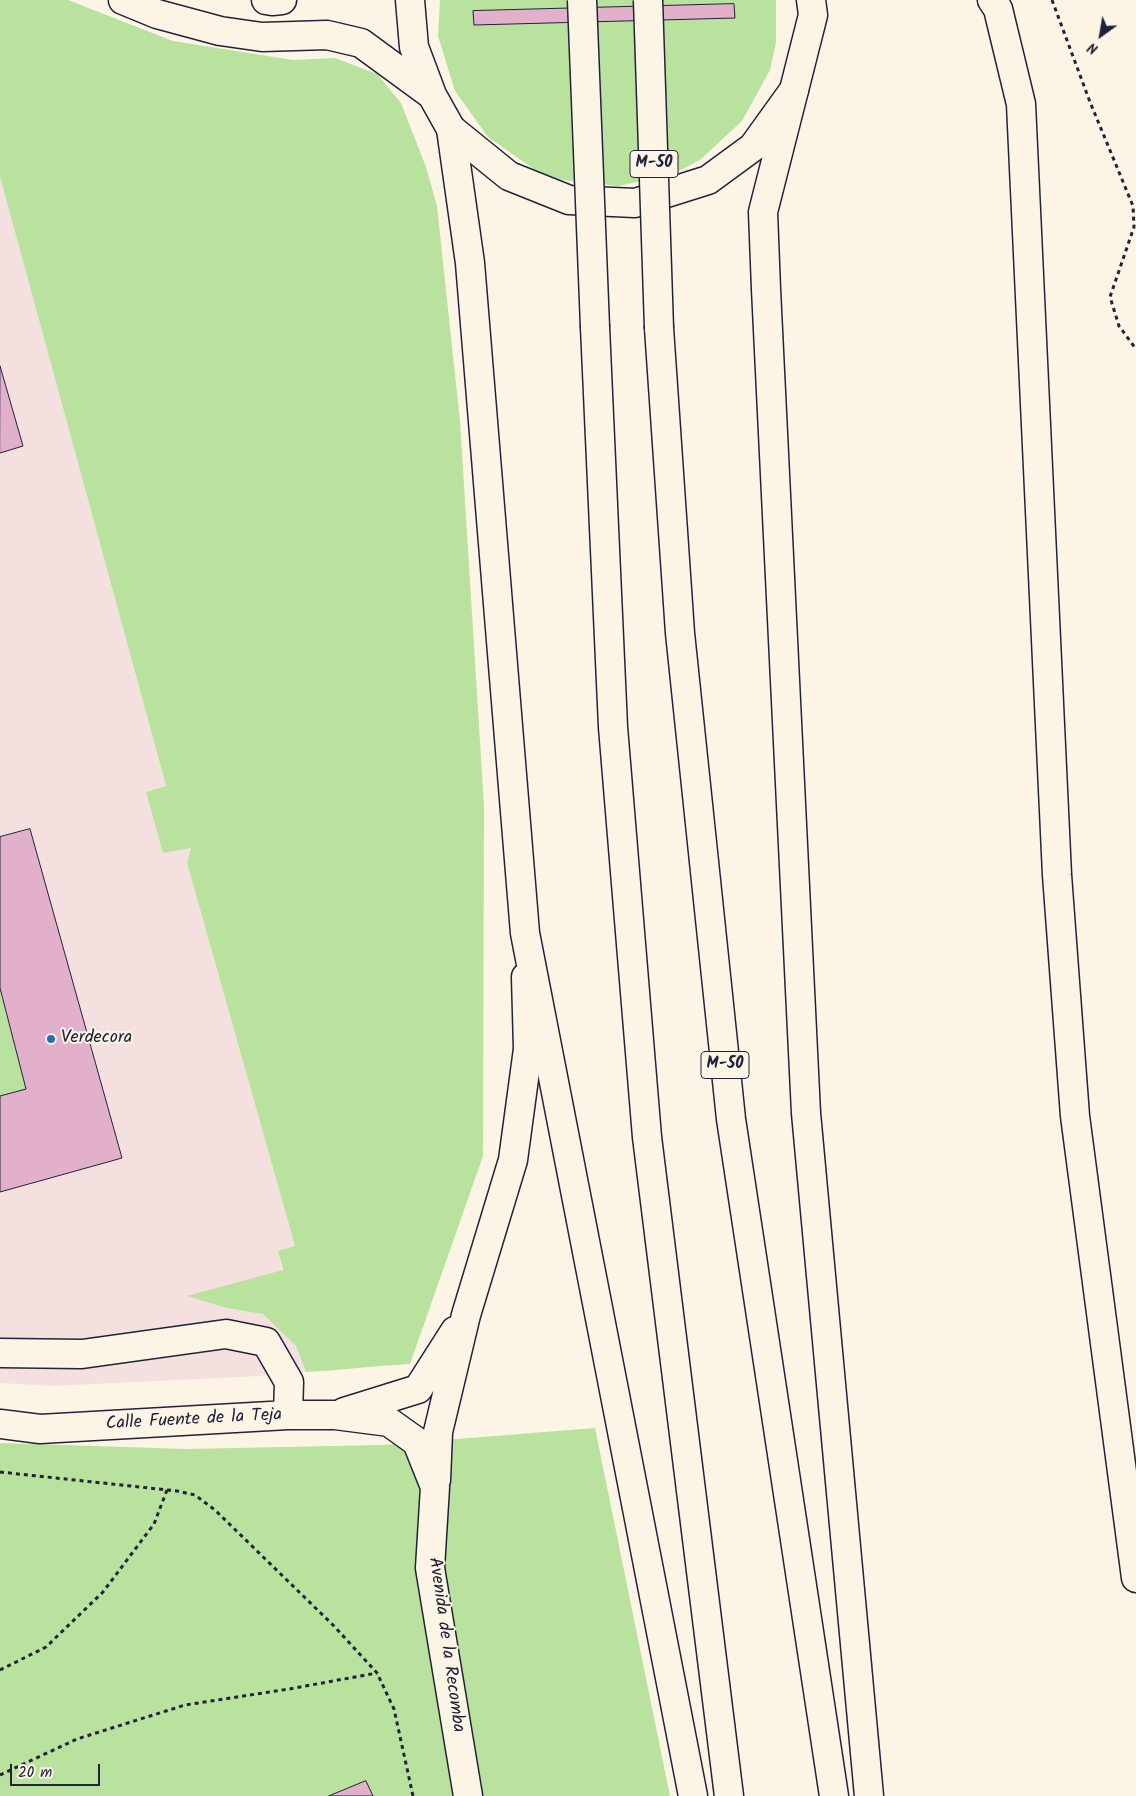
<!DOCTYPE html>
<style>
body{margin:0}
#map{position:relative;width:1136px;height:1796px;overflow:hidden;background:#fcf5e5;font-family:Kalam,sans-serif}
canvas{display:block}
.north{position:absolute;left:1076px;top:10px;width:50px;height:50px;-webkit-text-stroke:4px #fcf5e5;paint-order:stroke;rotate:212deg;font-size:14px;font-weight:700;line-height:20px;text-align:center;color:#22223b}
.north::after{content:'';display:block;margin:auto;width:18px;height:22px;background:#22223b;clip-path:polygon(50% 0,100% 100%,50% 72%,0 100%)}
.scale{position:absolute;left:10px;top:1764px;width:90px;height:22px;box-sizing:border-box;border:2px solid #22223b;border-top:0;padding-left:6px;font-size:15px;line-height:18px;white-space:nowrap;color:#22223b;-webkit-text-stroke:4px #fcf5e5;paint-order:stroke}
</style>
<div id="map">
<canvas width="1136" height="1796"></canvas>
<div class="north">N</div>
<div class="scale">20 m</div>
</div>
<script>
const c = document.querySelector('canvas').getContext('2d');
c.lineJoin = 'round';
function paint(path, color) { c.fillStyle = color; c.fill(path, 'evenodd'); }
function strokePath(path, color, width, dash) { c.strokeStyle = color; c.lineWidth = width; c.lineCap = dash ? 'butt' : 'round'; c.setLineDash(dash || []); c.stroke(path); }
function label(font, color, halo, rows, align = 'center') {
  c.font = font + ' Kalam,sans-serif'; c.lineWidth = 4; c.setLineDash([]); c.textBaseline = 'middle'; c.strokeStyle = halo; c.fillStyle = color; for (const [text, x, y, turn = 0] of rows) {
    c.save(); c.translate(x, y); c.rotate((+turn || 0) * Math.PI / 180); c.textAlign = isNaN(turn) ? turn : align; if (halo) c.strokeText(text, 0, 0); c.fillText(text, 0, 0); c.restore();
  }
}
paint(new Path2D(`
 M0,177L166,787L146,792L192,847L187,863L295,1246L278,1251L296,1346L306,1372L259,1376L54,1386L0,1383Z`), '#f4e0de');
paint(new Path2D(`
 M0,0H68L173,41L293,60L335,58L377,74L401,103L426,167L437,206L460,421L484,806L483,1156L410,1364C375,1366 341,1370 306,1372L296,1346L263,1314L227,1308L187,1296L283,1270L278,1251L295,1246L187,863L191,848L163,853L146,792L166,786L0,177Z
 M440,0H776V43L770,70L742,121L700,160L675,173L619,186L562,180L535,170L488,137L455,91L438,36Z
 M0,989L26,1089L0,1096Z
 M595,1428L670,1796H0V1443L187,1449L382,1445Z`), '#b9e29e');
const building = new Path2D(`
 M734,4L735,18L474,25L473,11Z
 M0,366L23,446L0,453Z
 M30,829L122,1158L0,1192V1096L26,1089L0,988V837Z
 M366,1781L373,1796H329Z`);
paint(building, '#e3b0cc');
strokePath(building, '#22223b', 1);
const minor = new Path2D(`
 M123,0L157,14L220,31L262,37L327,35L361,43L432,95
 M266,0L272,1L282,0
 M410,0L414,47L432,95L451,129L509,176L569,200L635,203L708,180L753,147L794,90L813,15L811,0
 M992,0L998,9L1021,104L1057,875L1075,1116L1136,1578
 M0,1353L82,1354L226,1334L266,1342L289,1382L288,1415
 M344,1412L418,1389L455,1331
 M0,1424L40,1429L288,1415H335L389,1422L417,1442L435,1487L430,1568L468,1796
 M436,1480L438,1432L466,1315L513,1160L528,1049L526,977`);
const highway = new Path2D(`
 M794,90L763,212L766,289L806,1113L869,1796
 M451,129L470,263L525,933L693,1796
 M595,327L613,727L647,1137L729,1796
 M659,328L680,633L731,1119L834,1796`);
strokePath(minor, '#22223b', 31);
strokePath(highway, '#22223b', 31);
strokePath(new Path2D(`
 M1052,0L1090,102L1133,206L1134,227L1110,297L1119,326L1136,349
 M0,1472L177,1491L195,1495L215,1510L334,1626L377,1673L394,1709L413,1796
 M0,1670L46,1647L103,1592L154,1524L167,1490
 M0,1775L77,1739L185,1705L289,1689L377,1673`), '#22223b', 3, [4, 4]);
strokePath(minor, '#fcf5e5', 28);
strokePath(highway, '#fcf5e5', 28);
const highwayBridge = new Path2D(`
 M582,0L595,327
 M648,0L659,328`);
strokePath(highwayBridge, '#22223b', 31, []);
strokePath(highwayBridge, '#fcf5e5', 28);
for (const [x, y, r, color] of [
 [51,1039,5,"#1f6fb2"]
]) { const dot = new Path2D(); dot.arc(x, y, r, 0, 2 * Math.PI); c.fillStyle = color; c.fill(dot); strokePath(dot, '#fcf5e5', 2); }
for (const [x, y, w] of [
 [654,164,48],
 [725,1065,48]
]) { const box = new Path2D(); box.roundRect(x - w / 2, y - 13.5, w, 27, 4); c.fillStyle = '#fcf5e5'; c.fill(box); strokePath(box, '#22223b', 1); }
label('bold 16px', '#22223b', null, [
 ["M-50",654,164],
 ["M-50",725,1065]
]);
label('18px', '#22223b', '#fcf5e5', [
 ["Verdecora",61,1039]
], 'left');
label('18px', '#22223b', '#fcf5e5', [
 ["Calle Fuente de la Teja",194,1421,-3],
 ["Avenida de la Recomba",445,1645,82]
]);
</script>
